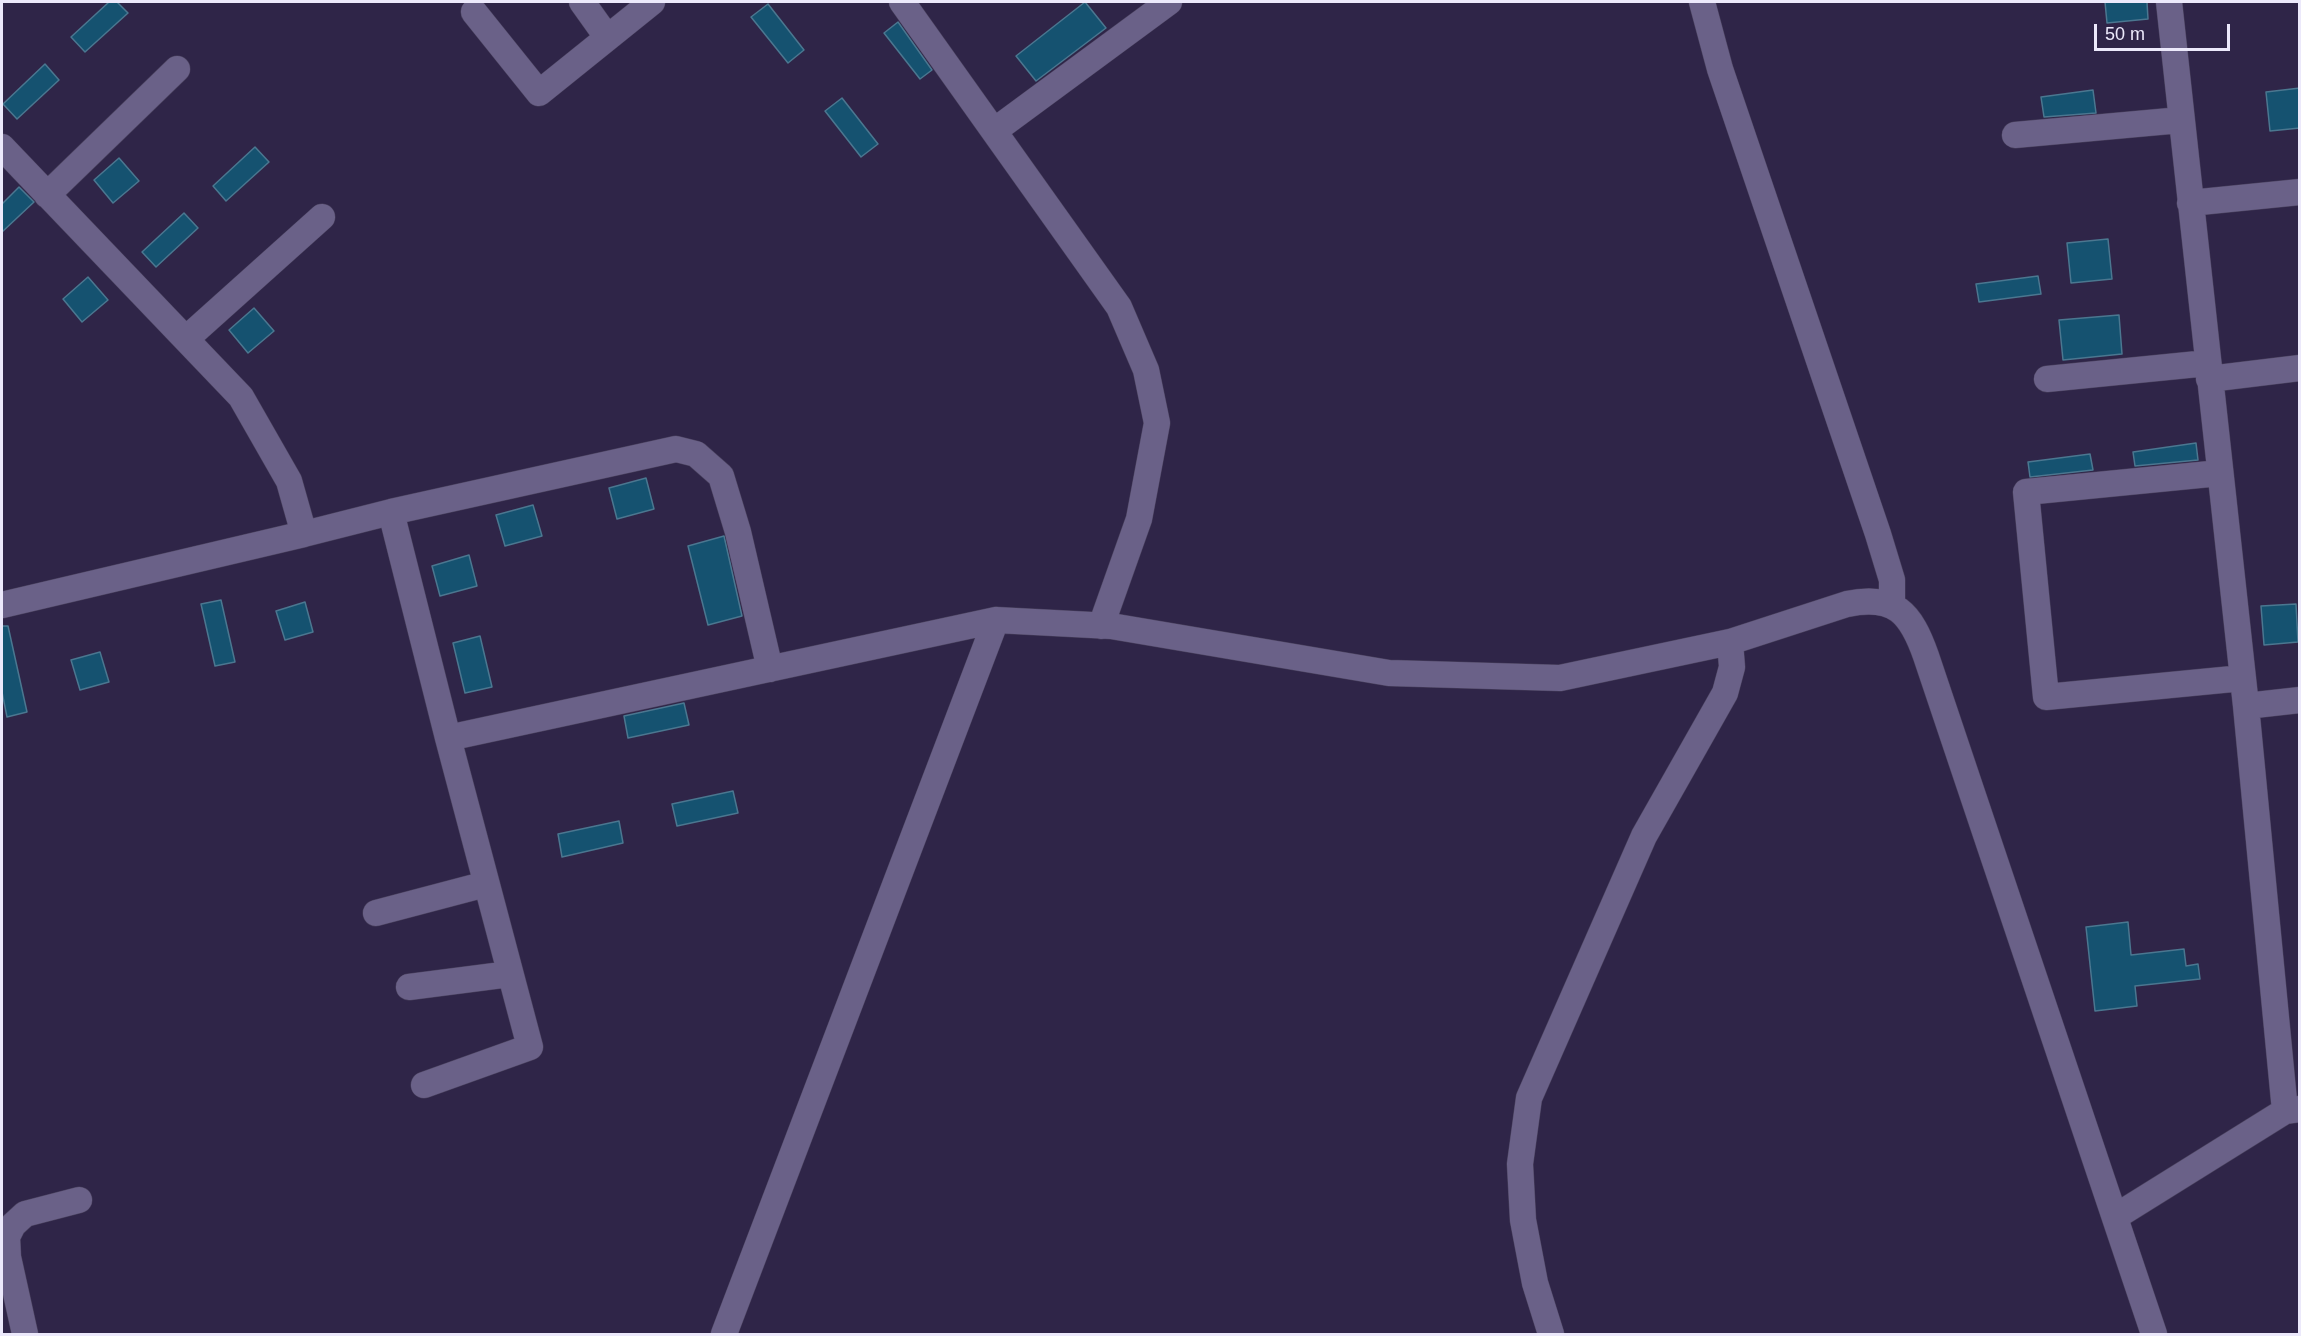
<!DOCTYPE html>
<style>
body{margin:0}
#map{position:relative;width:2301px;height:1336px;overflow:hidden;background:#2f2548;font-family:Arial,sans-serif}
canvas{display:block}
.frame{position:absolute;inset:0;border:3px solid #ece9fb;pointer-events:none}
.scale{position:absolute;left:2094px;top:24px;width:136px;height:27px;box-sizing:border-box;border:3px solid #ece9fb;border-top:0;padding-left:8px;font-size:18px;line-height:21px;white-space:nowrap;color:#ece9fb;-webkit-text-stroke:4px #2f2548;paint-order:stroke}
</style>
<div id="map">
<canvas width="2301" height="1336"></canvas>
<div class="frame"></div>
<div class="scale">50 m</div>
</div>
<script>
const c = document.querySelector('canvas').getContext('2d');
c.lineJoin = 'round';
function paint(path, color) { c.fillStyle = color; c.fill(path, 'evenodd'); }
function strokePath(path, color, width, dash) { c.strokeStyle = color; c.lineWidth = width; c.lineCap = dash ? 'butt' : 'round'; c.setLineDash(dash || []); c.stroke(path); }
const building = new Path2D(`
 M109,2H117L128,13L85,52L71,37Z
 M1085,2L1106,28L1036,81L1016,56Z
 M2105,2H2147L2148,19L2107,23Z
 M768,4L804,50L788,63L751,17Z
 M898,22L932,70L920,79L884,33Z
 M45,64L59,80L17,119L3,104Z
 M2300,88V128L2270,131L2266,92Z
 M2093,90L2096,113L2044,117L2041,97Z
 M842,98L878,144L861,157L825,111Z
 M255,147L269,162L226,201L213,186Z
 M119,158L139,181L113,203L94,180Z
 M19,187L34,202L2,232V204Z
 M184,213L198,228L156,267L142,252Z
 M2108,239L2112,279L2071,283L2067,243Z
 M2038,276L2041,294L1979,302L1976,284Z
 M88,277L108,300L82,322L63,299Z
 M254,308L274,331L248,353L229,330Z
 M2119,315L2122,354L2063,360L2059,320Z
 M2196,443L2198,460L2135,466L2133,452Z
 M2090,454L2093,470L2030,477L2028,462Z
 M646,478L654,509L617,519L609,488Z
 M533,505L542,536L505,546L496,515Z
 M724,536L742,616L708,625L688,546Z
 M469,555L477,586L440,596L432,566Z
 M221,600L235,662L215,666L201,604Z
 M305,602L313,632L285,640L276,611Z
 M2296,604L2298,642L2264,645L2261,606Z
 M2,626H8L27,712L7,717L2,692Z
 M480,636L492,687L465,693L453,643Z
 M100,652L109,682L80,690L71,660Z
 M684,703L689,725L628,738L624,716Z
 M733,791L738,813L677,826L672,804Z
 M619,821L623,843L562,857L558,834Z
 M2128,922L2131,955L2184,949L2186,966L2198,964L2200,979L2135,986L2137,1006L2095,1011L2086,927Z`);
paint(building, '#155270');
strokePath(building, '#4b7790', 1.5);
const minor = new Path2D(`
 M582,2L607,37
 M902,2L1119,307L1146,370L1157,423L1139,519L1101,626
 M1702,2L1720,69L1878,534L1892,580V604
 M2169,2L2246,706L2285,1111
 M474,12L539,93L652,2
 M994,131L1169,2
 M2015,135L2181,120
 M2,147L241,397L289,481L304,534L391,512
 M47,195L177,69
 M2190,203L2300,192
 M186,339L322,217
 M2047,379L2208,363
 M2209,379L2300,368
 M2220,473L2026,492L2046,697L2243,678
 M2,605L304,534
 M2246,706L2300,700
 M448,738L996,620L1111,626L1389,673L1560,678L1730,642L1847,604C1895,594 1911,613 1926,656L2154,1334
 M376,913L486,884
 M409,987L510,974
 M424,1085L530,1047L448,738L391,512L676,449L696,454L721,476L738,532L770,669
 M2115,1217L2285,1111L2300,1109
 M25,1334L8,1257L7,1237L13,1225L25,1214L79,1200
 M724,1334L996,620
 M1551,1334L1535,1283L1523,1220L1520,1164L1529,1098L1644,836L1725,693L1732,667L1730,642`);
strokePath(minor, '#4a425e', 27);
strokePath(minor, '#6a6188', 26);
</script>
